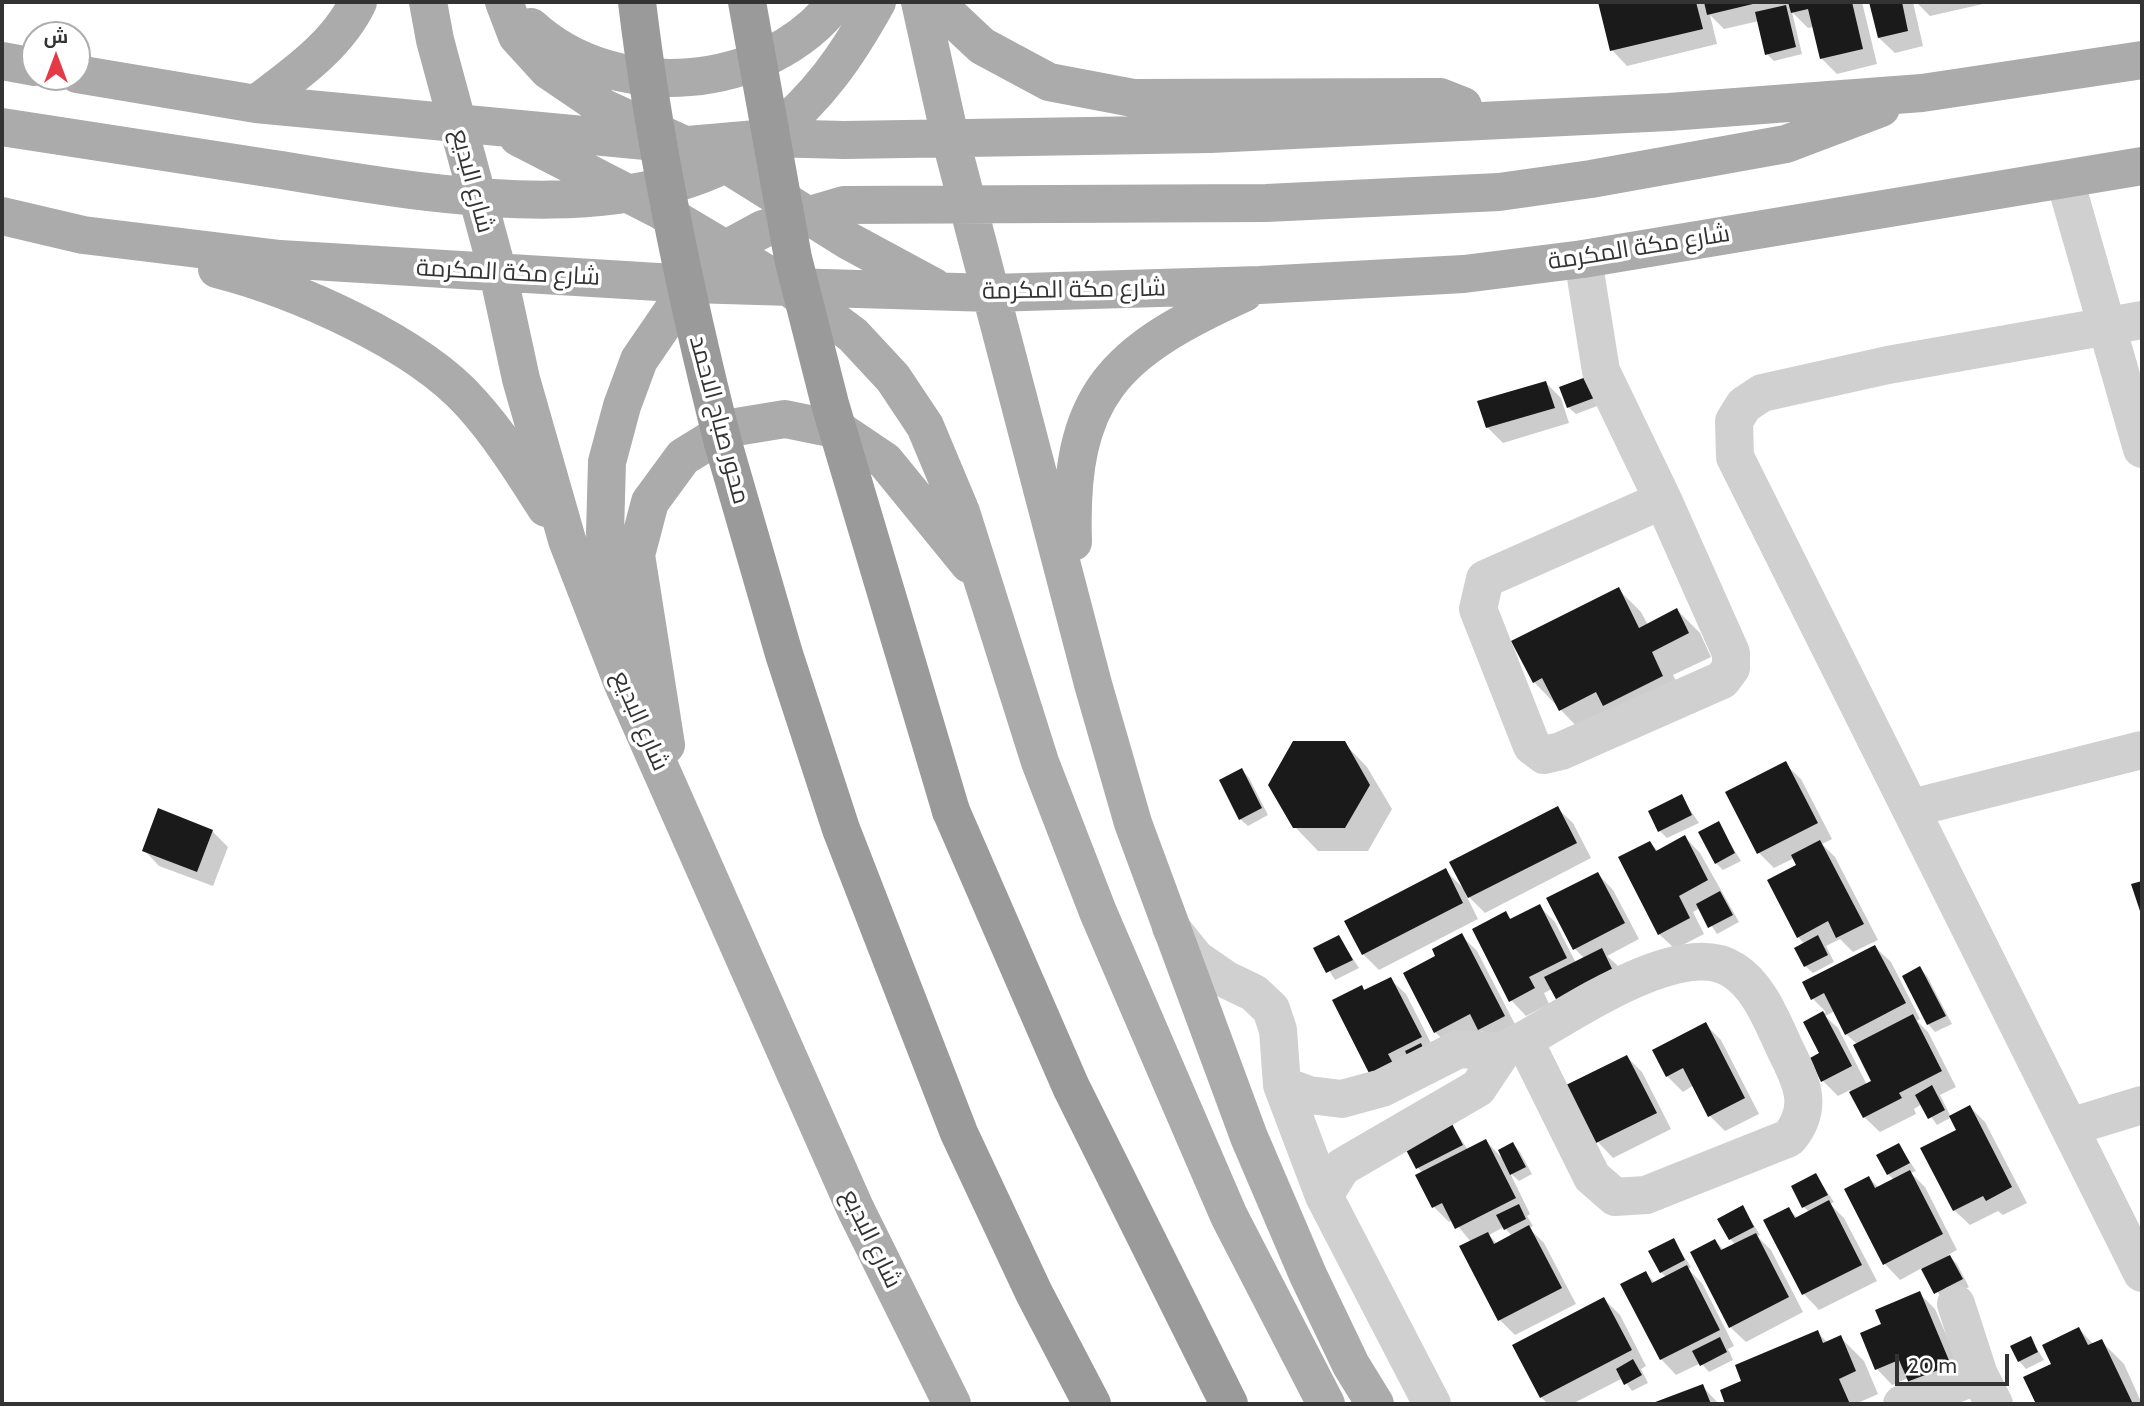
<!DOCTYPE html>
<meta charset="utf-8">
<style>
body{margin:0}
#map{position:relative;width:2144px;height:1406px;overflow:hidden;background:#fff;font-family:Cabin,Cairo,sans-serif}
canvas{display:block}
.frame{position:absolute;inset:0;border:4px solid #333;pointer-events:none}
.north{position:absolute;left:21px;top:21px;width:70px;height:70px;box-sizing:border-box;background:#fff;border:2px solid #adadad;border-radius:50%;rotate:0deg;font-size:19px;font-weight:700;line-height:28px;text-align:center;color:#333}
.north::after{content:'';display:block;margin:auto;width:24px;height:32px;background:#e63946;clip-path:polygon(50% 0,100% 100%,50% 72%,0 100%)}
.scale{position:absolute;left:1895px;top:1354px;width:114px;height:32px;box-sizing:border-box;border:4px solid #333;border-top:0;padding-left:9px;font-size:21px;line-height:24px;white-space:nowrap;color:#333;-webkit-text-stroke:5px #fff;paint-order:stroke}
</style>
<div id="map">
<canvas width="2144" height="1406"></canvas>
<div class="frame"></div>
<div class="north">ش</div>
<div class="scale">20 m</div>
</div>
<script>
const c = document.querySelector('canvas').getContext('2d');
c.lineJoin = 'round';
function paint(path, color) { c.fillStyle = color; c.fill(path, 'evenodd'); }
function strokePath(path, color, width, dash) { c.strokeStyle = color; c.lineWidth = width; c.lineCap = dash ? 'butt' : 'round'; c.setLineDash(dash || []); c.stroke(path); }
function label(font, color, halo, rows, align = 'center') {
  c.font = font + ' Cabin,Cairo,sans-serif'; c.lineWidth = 7; c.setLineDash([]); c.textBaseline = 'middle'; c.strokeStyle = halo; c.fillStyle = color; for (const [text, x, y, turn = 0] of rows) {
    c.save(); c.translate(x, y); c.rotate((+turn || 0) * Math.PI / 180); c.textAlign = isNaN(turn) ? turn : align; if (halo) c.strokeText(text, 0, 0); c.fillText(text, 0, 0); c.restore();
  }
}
paint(new Path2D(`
 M1600,2H1862L1877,64L1837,74L1821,58L1814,27L1808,28L1792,12L1802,54L1774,61L1767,54L1759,21L1724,29L1710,15L1717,44L1627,66L1612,50Z
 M1871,2H1913L1923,46L1895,53L1879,38Z
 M1916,2H1992L1930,16Z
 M1585,379L1600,405L1576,414L1568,407Z
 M1546,383L1561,398L1569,423L1503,443L1487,427Z
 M1618,589L1641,612L1648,625L1677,610L1700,633L1711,657L1673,675L1685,699L1583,733L1534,682Z
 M1344,743L1367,767L1392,809L1368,851H1318L1295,827Z
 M1785,764L1801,779L1832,839L1822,844L1835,857L1878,940L1853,952L1840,939L1826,946L1834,962L1813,973L1805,966V944L1798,937V866L1794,858L1774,868L1759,853Z
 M1242,770L1249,778L1268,815L1248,826L1240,819Z
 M1681,796L1699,823L1667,838L1660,831Z
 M1557,808L1573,823L1591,858L1485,913L1465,893L1478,919L1379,970L1363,954L1445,870L1464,889Z
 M1718,824L1741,861L1723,870L1716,863Z
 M212,831L228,847L213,886L159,866L144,850Z
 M1685,837L1700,853L1739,922L1717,934L1700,908L1693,912L1704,934L1675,949L1659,934L1650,843L1658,851Z
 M1598,874L1613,890L1639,939L1607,956L1617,965L1628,987L1552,989L1544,993L1549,1004L1526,1016L1511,1000L1506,914L1512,920L1539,906L1555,922L1576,963L1584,958L1575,949Z
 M1461,935L1477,951L1519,1032L1495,1044L1482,1031L1451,1047L1435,1032L1437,957Z
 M1339,937L1359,968L1335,980L1316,949Z
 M1875,947L1891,962L1920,1019L1917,1021L1928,1032L1956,1087L1940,1095L1951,1117L1970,1107L1985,1122L2027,1203L2003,1215L1998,1211L1970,1225L1954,1210L1959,1130L1952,1117L1937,1125L1922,1104L1914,1109L1916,1114L1880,1132L1864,1117L1850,1090L1838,1096L1823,1081L1822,1054L1805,1022L1826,1012L1813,999ZM1835,1011L1846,1034L1857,1044L1873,1082L1867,1085L1838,1028L1825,1016Z
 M1920,969L1927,976L1952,1024L1935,1032L1928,1024Z
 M1390,979L1406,994L1436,1053L1389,1093L1361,987L1366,991Z
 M1705,1024L1721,1040L1759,1114L1725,1131L1710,1116L1694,1085L1683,1092L1667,1076Z
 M1627,1057L1642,1072L1671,1129L1613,1158L1598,1142L1569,1086Z
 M1451,1124L1468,1150L1486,1141L1502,1158L1513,1144L1520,1152L1532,1174L1519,1181L1510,1173L1530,1214L1527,1216L1533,1226L1529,1228L1544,1243L1576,1304L1515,1335L1500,1320L1471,1242L1453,1220L1449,1222L1434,1207L1423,1173L1418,1168ZM1504,1227L1512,1236L1497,1244L1489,1235Z
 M1899,1145L1916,1171L1911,1173L1925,1187L1957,1250L1948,1255L1957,1264L1969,1287L1943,1300L1922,1268L1900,1280L1885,1264L1846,1190L1869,1178L1879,1188L1894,1180L1888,1174Z
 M1816,1176L1834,1202L1830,1204L1844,1218L1877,1281L1819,1310L1804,1294L1765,1221L1788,1209L1798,1218L1809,1212L1804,1207Z
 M1743,1208L1760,1235L1757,1236L1771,1250L1803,1312L1746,1342L1730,1327L1715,1241L1725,1251L1736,1245L1730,1239Z
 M1673,1240L1691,1267L1688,1269L1702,1283L1734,1346L1728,1349L1733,1360L1709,1372L1701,1363L1676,1375L1661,1359L1646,1273L1655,1283L1667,1278L1661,1272Z
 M1919,1293L1935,1309L1968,1385L1908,1378L1892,1385L1877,1369L1862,1334L1883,1325Z
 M1604,1299L1620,1315L1646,1366L1641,1369L1648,1383L1632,1391L1623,1378L1572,1404H1548L1541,1397Z
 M2079,1329L2094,1345L2101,1341L2124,1364L2142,1404H2038L2025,1378L2053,1364Z
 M1818,1333L1828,1343L1841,1338L1864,1361L1878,1394L1860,1402L1861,1404H1727L1722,1391L1744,1382Z
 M2030,1338L2044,1360L2026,1369L2019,1361Z
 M1702,1386L1719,1404H1655Z`), '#0003');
paint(new Path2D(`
 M1598,2H1696L1703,29L1610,51Z
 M1704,2H1757V3L1707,15Z
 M1788,2H1852L1863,49L1820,59L1808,9L1791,13Z
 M1869,2H1902L1908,31L1878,38Z
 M1786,5L1796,47L1765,55L1755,12Z
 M1586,377L1594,398L1567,408L1559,387Z
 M1546,381L1555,408L1486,428L1477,401Z
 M1619,587L1639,628L1677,608L1689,633L1652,652L1663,676L1603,706L1596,692L1559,711L1542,678L1533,683L1511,641Z
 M1293,741H1345L1370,785L1345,828H1293L1268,785Z
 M1786,761L1818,823L1757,854L1725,792Z
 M1242,768L1262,808L1239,820L1219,780Z
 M1682,794L1692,815L1658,832L1648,811Z
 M1558,806L1577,843L1468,898L1449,862Z
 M158,808L213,830L197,872L142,851Z
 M1719,821L1735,853L1715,864L1698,832Z
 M1685,835L1708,880L1679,896L1690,918L1658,935L1618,857L1650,841L1656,851Z
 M1820,840L1864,924L1836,938L1828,921L1797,938L1767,880L1796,865L1791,855Z
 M1446,868L1463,903L1362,955L1344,921Z
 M1598,872L1625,923L1573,950L1546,898Z
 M2142,881V917L2131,884Z
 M1720,891L1733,915L1708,928L1696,904Z
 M1540,904L1567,958L1529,977L1535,988L1509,1002L1472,929L1506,911L1510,919Z
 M1462,933L1505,1016L1478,1030L1470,1014L1434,1033L1403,973L1435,956L1432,949Z
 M1339,935L1353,960L1326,973L1313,948Z
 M1818,935L1828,955L1804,967L1794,948Z
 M1875,945L1906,1003L1845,1035L1824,993L1811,1000L1802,982Z
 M1602,948L1613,971L1557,1001L1544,977Z
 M1920,966L1946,1016L1927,1025L1902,976Z
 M1391,977L1422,1037L1388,1054L1395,1067L1372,1079L1332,1000L1362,985L1364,990Z
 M1823,1011L1852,1066L1821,1082L1810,1058L1819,1053L1803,1022Z
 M1913,1014L1942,1071L1899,1093L1902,1098L1863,1118L1849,1092L1871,1081L1853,1045Z
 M1706,1022L1745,1098L1708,1117L1683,1068L1666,1077L1652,1050Z
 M1421,1043L1424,1050L1408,1057L1405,1051Z
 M1627,1055L1657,1113L1596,1143L1566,1085Z
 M1932,1085L1945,1110L1928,1119L1915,1095Z
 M1970,1105L2012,1187L1986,1201L1983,1196L1953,1211L1920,1148L1956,1130L1949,1116Z
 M1451,1122L1463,1145L1416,1169L1404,1146Z
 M1486,1139L1516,1198L1455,1229L1442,1203L1432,1208L1415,1175Z
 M1513,1142L1526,1167L1510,1175L1498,1150Z
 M1899,1143L1910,1163L1887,1175L1876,1155Z
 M1910,1170L1943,1234L1883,1265L1844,1189L1869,1176L1875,1188Z
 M1816,1173L1828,1195L1802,1208L1791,1186Z
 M1829,1200L1862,1265L1802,1295L1763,1220L1789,1207L1795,1218Z
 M1519,1204L1526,1219L1504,1230L1496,1215Z
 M1743,1205L1754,1227L1729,1240L1717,1219Z
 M1529,1225L1562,1288L1498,1321L1459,1246L1488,1232L1494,1244Z
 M1756,1233L1789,1297L1729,1328L1690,1252L1715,1239L1721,1250Z
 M1674,1238L1685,1260L1660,1273L1648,1251Z
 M1950,1255L1963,1279L1934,1294L1921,1269Z
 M1687,1265L1720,1330L1660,1360L1620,1284L1646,1271L1652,1283Z
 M1920,1291L1953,1370L1911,1388L1899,1360L1875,1370L1860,1333L1881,1324L1875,1310Z
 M1604,1297L1632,1350L1540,1398L1512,1345Z
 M2079,1327L2088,1345L2102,1339L2133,1404H2036L2023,1377L2051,1364L2042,1345Z
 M1818,1330L1823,1343L1841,1335L1856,1371L1839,1379L1850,1404H1725L1720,1390L1741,1381L1735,1365Z
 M2031,1336L2038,1352L2018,1362L2010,1346Z
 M1720,1337L1727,1352L1700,1366L1692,1351Z
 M1633,1359L1642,1375L1624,1385L1616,1369Z
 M1703,1384L1711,1404H1650Z`), '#1a1a1a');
strokePath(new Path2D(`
 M2065,180L2142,449
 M1583,259L1601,371L1663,500L1731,653V668L1722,680L1561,751L1544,755L1532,746L1478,609L1485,579L1663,500
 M2142,320L1888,365L1762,393L1744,405L1734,421L1735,457L2142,1273
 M1912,808L2142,750
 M1171,928L1196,959L1225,979L1254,993L1271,1009L1278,1030L1282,1085L1324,1196L1432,1404
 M1282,1085L1309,1095L1342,1099L1382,1088L1459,1049L1502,1052
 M2070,1127L2142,1105
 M1324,1196L1342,1167L1478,1088L1502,1052L1524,1040C1571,1014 1682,936 1733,970C1761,987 1774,1027 1788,1055C1803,1085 1813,1109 1789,1138L1646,1195L1615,1197L1592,1177L1524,1040
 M1956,1304L1979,1375
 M1902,1404L1979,1375L1994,1404`), '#d0d0d0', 38);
strokePath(new Path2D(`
 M428,2L435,40L498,273L521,379L567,540L623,684L855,1208L952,1404
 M504,2L517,36L548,70L604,108L724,163L847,240L934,287
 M920,2L950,137L1093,684L1133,823L1249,1137L1308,1275L1351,1365L1375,1404
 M935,2L982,46L1049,82L1133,98L1440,97L1463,106
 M531,27C615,104 767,92 836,2
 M2,61L35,67
 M77,74L256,104L688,145L768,138L844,140L1210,134L1669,112L1922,93L2142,60
 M256,104C294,75 337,46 358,2
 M2,127C93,141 183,155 274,169C423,192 639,238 769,137C818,98 847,56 877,2
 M518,137L658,209L786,285L853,335L893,378L925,426L961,512L1040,762L1098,912L1229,1216L1326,1404
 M2,216L83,235L280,259L691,284L991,293L1260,285L1464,274L1583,259L2142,166
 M217,269C295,289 417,342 471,403C500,435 523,472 546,508
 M1073,542C1068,394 1114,352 1244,293
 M623,684L605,533L607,462L622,406L639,360L691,284L728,248L763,229L844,205L1266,203L1499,192L1591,179L1786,144L1881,108
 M666,745L636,555L650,502L683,457L730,428L785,419L839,430L885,461L969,564`), '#ababab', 38);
strokePath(new Path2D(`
 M723,443L784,654L841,829L959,1133L1034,1293L1092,1404
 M951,811L1071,1087L1229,1404`), '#9a9a9a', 38);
strokePath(new Path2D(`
 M637,2C655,152 686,297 723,443
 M747,2L793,258L830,404L951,811`), '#9a9a9a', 38);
label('24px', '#333', '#fff', [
 ["شارع البديع",472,181,75],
 ["شارع مكة المكرمة",1639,248,-9],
 ["شارع مكة المكرمة",508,273,3],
 ["شارع مكة المكرمة",1074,290,-1],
 ["محور صباح الاحمد",719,420,75],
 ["شارع البديع",640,721,66],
 ["شارع البديع",871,1239,64]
]);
</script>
